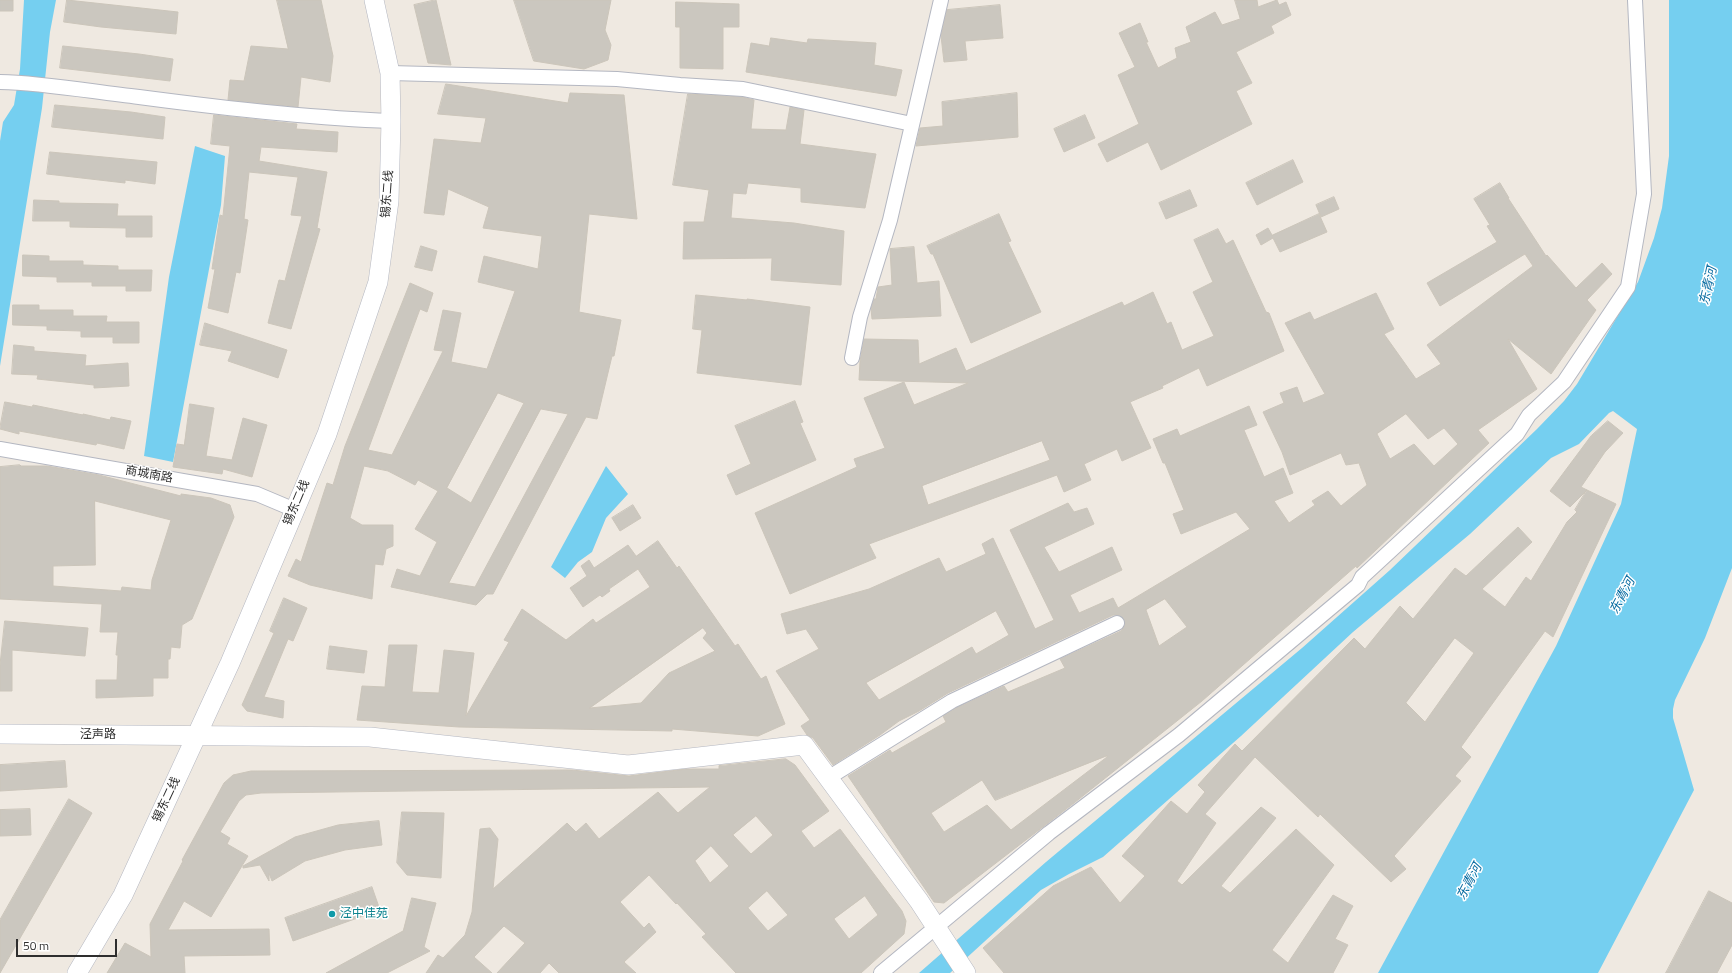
<!DOCTYPE html>
<meta charset="utf-8">
<style>
body{margin:0}
#map{position:relative;width:1732px;height:973px;overflow:hidden;background:#efe9e1;font-family:"Titillium Web",sans-serif}
canvas{display:block}
.scale{position:absolute;left:16px;top:939px;width:101px;height:18px;box-sizing:border-box;border:2px solid #2e2e2e;border-top:0;padding-left:5px;font-size:12px;line-height:14px;white-space:nowrap;color:#2e2e2e;-webkit-text-stroke:3px #fff;paint-order:stroke}
</style>
<div id="map">
<canvas width="1732" height="973"></canvas>
<div class="scale">50 m</div>
</div>
<script>
const c = document.querySelector('canvas').getContext('2d');
c.lineJoin = 'round';
function paint(path, color) { c.fillStyle = color; c.fill(path, 'evenodd'); }
function strokePath(path, color, width, dash) { c.strokeStyle = color; c.lineWidth = width; c.lineCap = dash ? 'butt' : 'round'; c.setLineDash(dash || []); c.stroke(path); }
function label(font, color, halo, rows, align = 'center') {
  c.font = font + ' "Titillium Web","Noto Sans SC",sans-serif'; c.lineWidth = 3; c.setLineDash([]); c.textBaseline = 'middle'; c.strokeStyle = halo; c.fillStyle = color; for (const [text, x, y, turn = 0] of rows) {
    c.save(); c.translate(x, y); c.rotate((+turn || 0) * Math.PI / 180); c.textAlign = isNaN(turn) ? turn : align; if (halo) c.strokeText(text, 0, 0); c.fillText(text, 0, 0); c.restore();
  }
}
paint(new Path2D(`
 M24,0H56L50,32L42,108L0,366V141L3,122L14,105L20,69Z
 M1669,0H1732V568L1705,638L1675,700L1673,709V718L1694,790L1598,973H1378L1556,646L1621,504L1637,429L1613,411L1609,413L1579,444L1551,458L1470,534L1353,632L1241,736L1103,857L1069,874L1041,890L950,973H919L1046,862L1302,648L1390,570L1537,429L1564,401L1577,384L1638,282L1654,238L1662,208L1669,156Z
 M195,146L225,156L221,205L173,462L144,456L169,277Z
 M606,466L628,494L606,518L592,552L578,562L565,578L551,567Z`), '#75cff0');
const building = new Path2D(`
 M0,0H13V11H0Z
 M67,0L178,12L176,34L101,27L64,22Z
 M277,0H321L333,56L330,82L301,77L298,107L228,100L230,80L244,81L251,46L288,49Z
 M436,0L451,65L428,63L414,5Z
 M514,0H611L605,30L611,45L608,60L584,69L534,61Z
 M1235,0H1257L1258,7L1277,0L1279,5L1286,2L1291,15L1271,26L1274,33L1236,52L1252,83L1236,91L1252,124L1161,170L1148,142L1107,162L1098,144L1139,124L1118,75L1135,67L1119,33L1140,23L1148,42H1146L1158,68L1177,58L1175,48L1191,42L1186,27L1215,12L1222,25L1240,19Z
 M676,2L739,4V27H723V69L680,68V27H676Z
 M1000,5L1003,38L965,41L967,60L944,62L941,36L947,10Z
 M771,38L807,43L808,39L876,43L874,65L902,70L896,96L746,72L751,43L769,46Z
 M63,46L139,54L173,59L170,81L60,68Z
 M446,84L568,103L570,93L624,95L637,219L589,214L579,312L621,320L614,356H612L597,419L586,417L493,594H487L476,605L391,587L397,569L420,576L437,542L415,529L438,491L418,480L415,485L388,471L364,466L350,518L362,525H393V546L386,549L383,565L375,564L372,599L310,585L288,576L296,559L301,562L327,483L333,485L345,446L410,283L433,293L427,312L420,309L368,450L392,455L443,351L434,350L443,310L461,313L451,362L487,369L515,291L478,282L484,256L538,269L542,236L483,228L489,207L448,189L444,215L424,213L434,139L481,143L486,118L438,114ZM498,393L524,403L471,503L447,488ZM541,409L568,414L475,587L449,583Z
 M1017,93L1018,137L916,146L920,128L943,126L942,102Z
 M688,94L742,97L754,100L751,129L786,130L790,107L804,110L800,144L876,154L865,208L801,202V188L748,183L746,194L733,193L731,218L794,223L844,231L841,285L771,280L772,258L683,259L684,222H704L709,190L673,185Z
 M55,105L131,112L165,117L163,139L52,127Z
 M214,115L297,124L296,129L338,132L337,152L261,147L259,161L327,172L317,228L320,229L291,329L268,323L279,280L285,281L302,216L291,215L298,177L249,172L244,219L248,220L240,273L236,272L228,313L208,308L215,269H212L220,215L223,216L230,146L211,144Z
 M1085,115L1095,138L1064,152L1054,129Z
 M50,152L157,162L155,184L125,180V183L47,174Z
 M1293,160L1303,182L1257,205L1246,183Z
 M1500,183L1509,198H1508L1546,256L1547,255L1576,288L1602,263L1612,274L1587,300L1596,310L1551,374L1508,339L1537,389L1478,430L1489,443L1357,568L1356,566L1202,701L1074,803L944,903L934,902L848,776L890,750L892,753L946,722L943,716L956,708L1004,686L1008,692L1065,668L1060,659L1121,631L1125,624L1124,619L1118,615H1113L948,693L919,711L899,721L880,735L833,765L813,738L807,735L801,726L810,720L776,671L819,649L806,629L787,634L781,614L869,589L939,558L946,572L986,554L982,544L993,538L1035,629L1054,620L1010,530L1068,503L1074,512L1087,508L1094,524L1044,547L1059,572L1112,547L1122,570L1070,595L1079,613L1113,598L1118,608L1250,529L1236,512L1181,534L1173,514L1184,510L1165,463H1163L1153,439L1177,429L1180,436L1249,406L1257,425L1244,430L1264,477L1283,468L1293,493L1274,501L1289,523L1315,505L1312,501L1328,491L1341,506L1367,485L1359,463L1346,465L1341,453L1290,475L1282,452L1263,412L1284,403L1280,393L1297,387L1303,403L1325,394L1285,323L1310,312L1314,320L1376,293L1394,329L1384,334L1416,379L1441,364L1427,345L1533,266L1525,254L1440,306L1427,283L1497,242L1487,226L1490,225L1474,199ZM1406,414L1428,439L1444,428L1458,444L1434,466L1414,444L1390,459L1377,434ZM1165,599L1187,627L1159,646L1146,610ZM996,611L1009,635L976,654L972,647L879,700L866,683ZM1107,756V757L1011,830L987,805L944,832L931,813L982,780L995,800Z
 M1190,190L1197,206L1166,219L1159,203Z
 M1334,197L1339,209L1321,217L1316,205Z
 M34,200L59,201V203L118,204L117,216H152V237H126V228L70,227V221H33Z
 M999,214L1011,241L1008,242L1041,312L971,343L933,254H931L927,246Z
 M1319,214L1327,232L1280,252L1273,238L1261,245L1256,235L1268,228L1272,235Z
 M1218,229L1226,244L1233,240L1266,312L1269,313L1284,351L1207,386L1199,368L1162,386L1163,388L1130,402L1151,448L1122,461L1117,449L1084,464L1091,480L1064,492L1057,475L869,544L876,558L790,594L755,513L857,467L854,459L885,448L864,398L904,382L914,405L968,383L859,380L860,361L864,339L918,340L919,364L956,348L966,371L1122,302L1124,306L1153,292L1167,324L1171,322L1182,350L1214,336L1193,292L1213,282L1194,240ZM1042,441L1050,460L928,505L922,486Z
 M421,246L437,251L432,271L415,267Z
 M914,247L917,283L939,281L941,316L872,319L871,309L874,299H876L878,287L892,285L890,249Z
 M23,255L49,256V261H83V265L118,266V270H152L151,291H126V286H92V282H57V277L23,276Z
 M696,295L747,300V299L810,307L801,385L697,373L702,330L693,329Z
 M13,305H39V310H73V316H107L106,322H139V343H113V337H81V331L47,330V326L13,325Z
 M205,323L287,350L278,378L228,361L232,351L200,345Z
 M14,345L34,347V351L86,355L85,366L128,363L129,386L94,388V385L37,379L38,375L12,374Z
 M795,401L803,422L800,423L816,460L736,495L727,475L751,464L735,426Z
 M5,402L32,407L33,405L83,415V414L110,420L111,417L131,421L124,449L97,443L96,445L19,431V434L0,429Z
 M190,404L214,408L206,456L232,460L243,418L267,425L252,477L223,469L222,474L173,467L177,444L184,445Z
 M1608,421L1623,433L1605,452L1581,487L1587,490L1570,507L1550,491L1591,436Z
 M20,465L21,466H47L99,475L181,496V494L211,498L230,505L234,517L192,619L182,625L180,648L171,647L170,659H168V678H153V696L96,698V680H117L118,655H116L118,632H100L102,604L0,599V467ZM95,501L171,520L152,580L151,590L122,587L121,591L53,586V566L95,565Z
 M1587,490L1616,504L1553,637L1545,631L1461,747L1471,757L1455,776L1461,781L1394,856L1406,869L1391,882L1320,814L1318,817L1255,757L1205,814L1216,823L1177,881L1182,885L1261,807L1276,818L1221,886L1230,893L1296,829L1334,865L1272,950L1288,963L1333,895L1353,906L1335,939L1348,945L1333,973H1004L983,948L1053,886L1091,867L1120,903L1145,876L1122,856L1171,801L1187,814L1205,792L1198,785L1235,744L1242,751L1354,638L1365,649L1400,606L1413,619L1455,568L1466,576L1518,527L1532,542L1482,589L1505,607L1526,577L1531,581L1567,522L1577,512L1575,510ZM1455,638L1474,653L1425,722L1406,703Z
 M633,505L641,518L620,531L612,518Z
 M658,541L677,568L679,566L735,646L738,644L761,679L766,676L785,724L758,736L672,729V731L459,727L357,720L362,686L385,687L389,645H417L412,692L439,693L444,650L474,653L466,716L509,642L504,640L522,609L566,640L593,619L596,623L650,587L638,569L609,589L610,591L602,597L600,595L583,607L570,588L587,576L581,566L589,560L594,568L628,545L636,556ZM703,628L707,633L703,638L715,651L669,673L641,703L590,708Z
 M284,598L307,608L293,641L288,639L264,697L284,701L283,718L247,711L242,705L274,633L270,631Z
 M5,621L88,628L85,656L12,650V691H0V665Z
 M330,646L367,651L364,673L327,669Z
 M786,759L795,765L829,811L801,831L814,848L840,829L902,911L906,921L904,934L861,973H736L702,937L706,934L677,903L676,904L649,875L620,902L644,928L649,923L656,932L624,962L636,973H559L549,963L540,973H497L525,943L504,926L474,957L492,973H426L438,955L443,958L465,935L472,912L480,829L490,828L498,839L493,889L567,823L576,832L586,823L599,839L658,792L678,813L710,787L261,793L246,795L239,801L220,832L230,838L227,844L248,856L211,917L184,901L168,930L269,929L270,955L184,956L185,973H107L125,943L151,957L150,924L183,861L182,860L224,783L233,775L251,771L572,770L629,776L686,769H719V766ZM756,816L773,835L751,854L733,835ZM711,846L729,866L710,883L695,861ZM767,891L788,915L768,931L748,908ZM865,896L878,915L849,939L834,919Z
 M65,761L67,787L0,791V765Z
 M69,799L92,813L0,973V920Z
 M30,809L31,835L0,836V810Z
 M402,812L444,813L441,878L407,875L397,863Z
 M379,821L382,845L345,850L305,861L272,881L269,873V881L260,865L243,868V866L295,837L338,825Z
 M372,887L380,910L293,941L285,918Z
 M1709,891L1732,903V945L1717,973H1666Z
 M412,898L436,903L424,947L430,951L387,973H326L403,931Z`);
paint(building, '#cbc7bf');
strokePath(building, '#cbc5ba', 1);
const street = new Path2D(`
 M390,73L617,79L680,85L743,89L912,124
 M0,82C46,83 93,92 139,97C222,108 307,118 391,121
 M852,358L860,317L890,220L941,0
 M0,449L257,494L295,510
 M828,778L952,701L1117,623
 M881,973L1049,833L1179,735L1358,585L1362,577L1517,434L1529,415L1564,382L1628,287L1644,194L1635,0`);
const secondary = new Path2D(`
 M0,734L370,737L628,765L804,745L919,901L966,973
 M77,973L123,895L230,663L327,434L378,282L389,201L391,121L390,73L374,0`);
strokePath(street, '#b4b7c1', 16);
strokePath(secondary, '#b4b7c1', 20);
strokePath(street, '#fff', 14);
strokePath(secondary, '#fff', 19);
for (const [x, y, r, color] of [
 [332,914,4,"#0f9aa8"]
]) { const dot = new Path2D(); dot.arc(x, y, r, 0, 2 * Math.PI); c.fillStyle = color; c.fill(dot); strokePath(dot, '#fff', 1.5); }
label('12px', '#2e2e2e', '#fff', [
 ["锡东二线",388,194,-86],
 ["商城南路",149,475,10],
 ["锡东二线",297,503,-67],
 ["泾声路",98,735],
 ["锡东二线",167,800,-65]
]);
label('12px', '#0d838f', '#fff', [
 ["泾中佳苑",340,914]
], 'left');
label('italic 13px', '#0d6fa3', '#fff', [
 ["东青河",1709,286,-77],
 ["东青河",1623,596,-62],
 ["东青河",1470,882,-62]
]);
</script>
